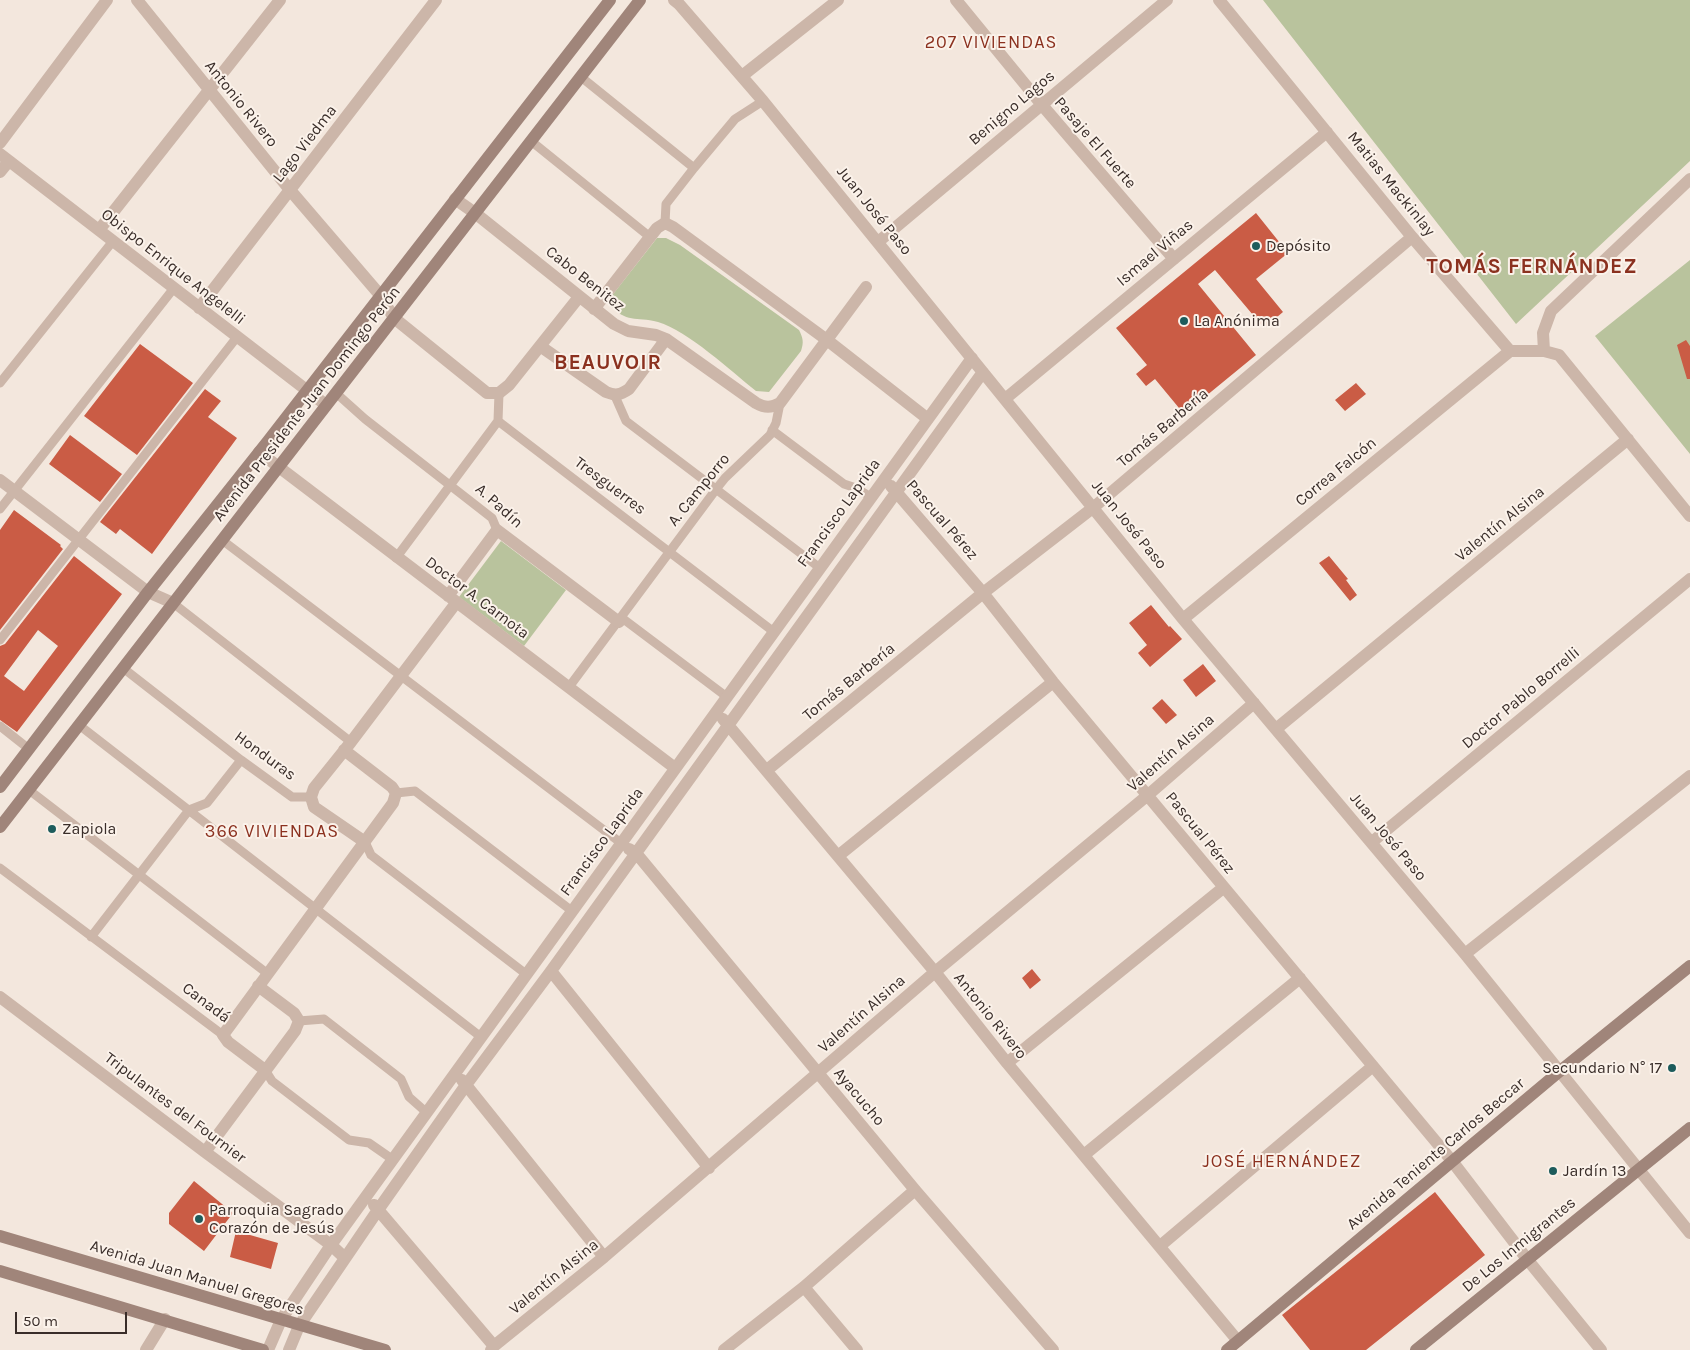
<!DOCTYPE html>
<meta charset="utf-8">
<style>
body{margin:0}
#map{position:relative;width:1690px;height:1350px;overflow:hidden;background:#f3e7dd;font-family:Karla,sans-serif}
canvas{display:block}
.scale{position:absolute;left:15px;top:1312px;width:112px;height:22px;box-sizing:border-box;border:2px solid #392d29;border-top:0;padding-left:6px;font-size:15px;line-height:18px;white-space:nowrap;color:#392d29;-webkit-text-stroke:4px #fbf2ea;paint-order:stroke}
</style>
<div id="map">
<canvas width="1690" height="1350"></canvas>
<div class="scale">50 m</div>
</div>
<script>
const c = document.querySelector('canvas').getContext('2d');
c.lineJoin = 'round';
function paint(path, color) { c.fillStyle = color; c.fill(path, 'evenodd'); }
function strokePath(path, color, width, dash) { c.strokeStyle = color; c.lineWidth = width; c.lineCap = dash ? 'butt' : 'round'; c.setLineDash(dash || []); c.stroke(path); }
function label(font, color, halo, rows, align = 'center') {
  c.font = font + ' Karla,sans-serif'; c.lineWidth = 4; c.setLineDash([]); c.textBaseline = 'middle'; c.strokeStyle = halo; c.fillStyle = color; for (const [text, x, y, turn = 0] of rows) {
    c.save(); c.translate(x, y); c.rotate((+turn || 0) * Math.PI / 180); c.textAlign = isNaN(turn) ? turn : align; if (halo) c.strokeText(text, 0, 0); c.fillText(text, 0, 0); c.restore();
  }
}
paint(new Path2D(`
 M1263,0H1690V161L1516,324Z
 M657,238H666L680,245L799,330C803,338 804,342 801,351L769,392L756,391C731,371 688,331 658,322C635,316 627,324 609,304L610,298Z
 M1690,260V454L1595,336Z
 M501,541L566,590L524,646L459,597Z`), '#b9c39d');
paint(new Path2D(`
 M1256,213L1288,253L1256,279L1283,312L1264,328L1215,270L1198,284L1256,355L1184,414L1155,379L1146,386L1136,374L1147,365L1116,328Z
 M1686,340L1690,346V379H1687L1677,345Z
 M140,344L193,383L137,455L84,416Z
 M1356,383L1366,394L1345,411L1335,400Z
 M205,389L221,401L208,417L237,438L152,554L120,529L116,534L100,522Z
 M70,435L122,474L100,502L49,464Z
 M14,510L61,545L60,546L63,549L0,630V530Z
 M74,556L122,594L17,732L0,720V646L5,644ZM38,630L58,646L24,691L4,676Z
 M1329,556L1348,579L1346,580L1357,595L1350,601L1319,563Z
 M1151,605L1169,627L1170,626L1182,639L1150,667L1138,653L1147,645L1129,623Z
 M1203,664L1216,681L1196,697L1183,680Z
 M1162,699L1177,715L1166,724L1152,708Z
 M1032,969L1041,980L1030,989L1022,978Z
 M194,1181L233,1213L204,1251L169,1224V1213Z
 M1435,1192L1485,1255L1366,1350H1310L1282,1315Z
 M236,1231L278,1243L271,1269L230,1257Z`), '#ca5c45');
strokePath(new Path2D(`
 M581,77L694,168
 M531,141L650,237
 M665,223L666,204L694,168L735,119L763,101
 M0,383L113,241
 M336,393L365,419L492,518L497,530
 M615,396L626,421L820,568
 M498,421L774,632
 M772,430L844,484L856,488L871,497
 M0,509L174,288
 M222,540L621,843
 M396,558L498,421L499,393
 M173,603L351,742
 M622,618L727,697
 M0,640L237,337
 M123,668L241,760L292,797H311
 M569,687L717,488L725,478L770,435L776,423L780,403
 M79,725L481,1037
 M0,726L29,749
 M29,790L268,974
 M396,793L415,791L572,911
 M365,842L371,855L526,974
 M0,868L223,1035
 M91,937L189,810L207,803L241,760
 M299,1021L324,1019L401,1079L409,1097L426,1112
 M265,1070L272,1081L349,1140L369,1143L392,1159`), '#ccb6a9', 9);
strokePath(new Path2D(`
 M137,0L290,190L380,295L394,318L487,393H499L509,385L579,297
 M674,0L679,4L763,101L1183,619L1465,954L1690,1233
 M956,0L1042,105L1174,259
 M1219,0L1412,237L1510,351
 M742,76L838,0
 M0,143L107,0
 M0,154L326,405
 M0,172L9,161
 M455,199L475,213L614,324L628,331L656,335L666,339L756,403C765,408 771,408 780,403L866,287
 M99,230L280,0
 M878,242L1167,0
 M199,308L436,0
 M594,309L657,228L665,223L673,227L827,340L928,419
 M540,346L606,392C616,396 620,395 629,389L666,339
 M1510,351H1544L1559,355L1690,516
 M1544,351L1543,333L1551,311L1690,179
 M1005,399L1327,132
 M259,452L675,768
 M0,480L148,592L173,603
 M891,486L983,593L1053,682L1452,1161L1527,1259L1601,1350
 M448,596L497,530L619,622
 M1183,619L1510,351
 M723,719L935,972L1007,1063L1238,1341
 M1276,729L1628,439
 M767,770L983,593L1094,507L1412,237
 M365,842L314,807L311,797L314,788L351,742L456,603
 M1372,842L1690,579
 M629,849L636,853L915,1190L1053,1350
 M838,856L1053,682
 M1465,954L1690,776
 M551,971L709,1168
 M0,997L205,1152L331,1245L345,1258
 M1007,1063L1223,888
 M265,1070L228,1042L223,1035L393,803L396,793L392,787L344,750
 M462,1080L604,1257
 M205,1152L295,1031L299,1021L294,1013L258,986
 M1084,1155L1300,978
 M374,1205L494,1346
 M1160,1246L1373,1066
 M804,1287L857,1350
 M146,1350L165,1319
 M268,1350L281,1320L331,1245L972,358
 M289,1350L299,1326L378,1210L466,1085L551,971L983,372
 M491,1350L494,1346L604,1257L935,972L1148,795L1254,703
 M724,1350L804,1287L915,1190`), '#ccb6a9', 12);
strokePath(new Path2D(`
 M0,787L148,592L268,441L610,0
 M0,827L640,0
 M0,1236L385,1350
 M0,1271L263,1350
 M1227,1350L1560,1071L1690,966
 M1416,1350L1690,1128`), '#a0857a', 12);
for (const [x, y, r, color] of [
 [1256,246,5,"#1d5c5c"],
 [1184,321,5,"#1d5c5c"],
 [52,829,5,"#1d5c5c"],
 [1672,1068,5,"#1d5c5c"],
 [1553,1171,5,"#1d5c5c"],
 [199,1219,5,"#1d5c5c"]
]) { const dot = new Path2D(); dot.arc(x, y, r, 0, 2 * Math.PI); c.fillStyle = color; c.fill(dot); strokePath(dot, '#fbf2ea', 2); }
label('16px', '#392d29', '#fbf2ea', [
 ["Antonio Rivero",241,104,51],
 ["Benigno Lagos",1012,108,-40],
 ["Pasaje El Fuerte",1095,143,49],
 ["Lago Viedma",305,144,-52],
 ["Matias Mackinlay",1391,184,51],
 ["Juan José Paso",874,211,51],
 ["Ismael Viñas",1155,253,-40],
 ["Obispo Enrique Angelelli",173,267,38],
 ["Cabo Benitez",585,279,38],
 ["Avenida Presidente Juan Domingo Perón",307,404,-52],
 ["Tomás Barbería",1163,428,-40],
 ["Correa Falcón",1336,472,-39],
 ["Tresguerres",610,486,37],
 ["A. Camporro",699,490,-51],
 ["A. Padín",499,506,42],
 ["Francisco Laprida",839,513,-54],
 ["Pascual Pérez",942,520,49],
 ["Valentín Alsina",1500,524,-39],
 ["Juan José Paso",1129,525,51],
 ["Doctor A. Carnota",477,598,37],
 ["Tomás Barbería",849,682,-39],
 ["Doctor Pablo Borrelli",1521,698,-40],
 ["Valentín Alsina",1171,753,-41],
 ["Honduras",265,756,36],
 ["Pascual Pérez",1200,833,51],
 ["Juan José Paso",1388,837,50],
 ["Francisco Laprida",602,842,-54],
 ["Canadá",206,1003,37],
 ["Valentín Alsina",862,1014,-41],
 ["Antonio Rivero",990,1016,51],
 ["Ayacucho",859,1097,50],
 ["Tripulantes del Fournier",175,1108,37],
 ["Avenida Teniente Carlos Beccar",1436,1154,-40],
 ["De Los Inmigrantes",1519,1245,-39],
 ["Valentín Alsina",554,1277,-39],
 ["Avenida Juan Manuel Gregores",197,1278,17]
]);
label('16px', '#392d29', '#fbf2ea', [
 ["Depósito",1266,246],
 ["La Anónima",1194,321],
 ["Zapiola",62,829],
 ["Secundario N° 17",1662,1068,"right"],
 ["Jardín 13",1563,1171],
 ["Parroquia Sagrado",209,1210],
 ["Corazón de Jesús",209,1228]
], 'left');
c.letterSpacing = '1px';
label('18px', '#8b311f', '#fbf2ea', [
 ["207 VIVIENDAS",991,43],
 ["366 VIVIENDAS",272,832],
 ["JOSÉ HERNÁNDEZ",1282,1162]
]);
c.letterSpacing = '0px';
c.letterSpacing = '1px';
label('bold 21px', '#8b311f', '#fbf2ea', [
 ["TOMÁS FERNÁNDEZ",1532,267],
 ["BEAUVOIR",608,363]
]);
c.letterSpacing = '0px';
</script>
